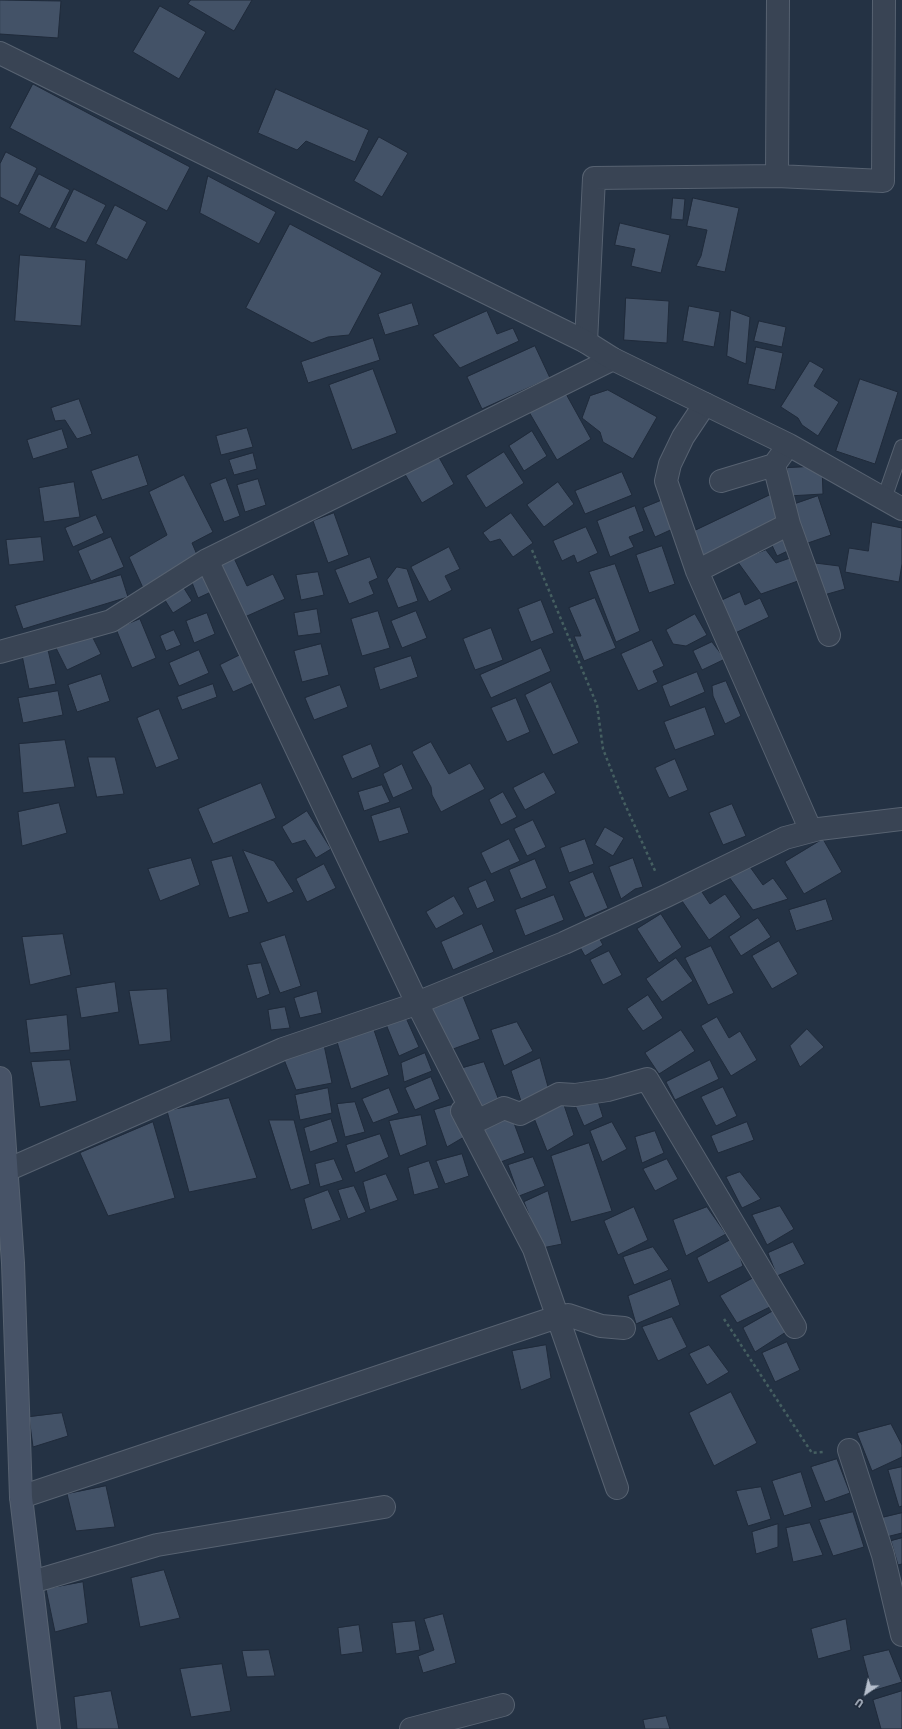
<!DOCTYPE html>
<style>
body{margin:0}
#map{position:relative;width:902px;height:1729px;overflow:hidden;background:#243244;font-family:Barlow,sans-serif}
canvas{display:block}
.north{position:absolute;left:846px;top:1673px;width:40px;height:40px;-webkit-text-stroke:3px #1e2939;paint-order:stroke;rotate:214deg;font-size:11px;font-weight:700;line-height:16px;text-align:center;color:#b6bfcd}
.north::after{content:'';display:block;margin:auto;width:14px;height:18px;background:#b6bfcd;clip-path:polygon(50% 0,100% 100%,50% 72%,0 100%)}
</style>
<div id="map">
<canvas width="902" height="1729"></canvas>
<div class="north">U</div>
</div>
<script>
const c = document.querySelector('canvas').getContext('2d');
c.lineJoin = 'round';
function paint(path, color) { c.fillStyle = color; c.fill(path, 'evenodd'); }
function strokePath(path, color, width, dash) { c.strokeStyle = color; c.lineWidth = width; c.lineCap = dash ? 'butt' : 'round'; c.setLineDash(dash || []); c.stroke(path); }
const building = new Path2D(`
 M0,0L61,1L58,38L0,34Z
 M191,0H252L234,31L188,4Z
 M160,6L206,32L179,79L133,52Z
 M33,84L190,167L167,211L10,128Z
 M276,89L369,130L355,162L306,141L297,150L258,133Z
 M379,137L408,153L382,197L354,181Z
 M6,152L37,168L18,206L0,197V164Z
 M39,174L70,190L50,229L19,213Z
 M208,176L276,212L259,244L200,213Z
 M74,189L106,205L86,243L55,228Z
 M673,198L685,199L683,220L671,219Z
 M693,198L739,208L725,272L696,266L701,256L707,230L687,226Z
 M115,205L147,222L127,260L96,244Z
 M620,223L670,235L661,273L631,266L635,249L615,245Z
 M290,224L382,273L349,335L328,337L312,343L246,308Z
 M20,255L86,260L81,326L15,321Z
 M626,298L669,301L667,343L624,340Z
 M412,303L419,325L385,335L378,314Z
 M689,306L720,312L714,347L683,341Z
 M731,310L750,317L746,364L727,356Z
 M487,311L497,334L513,328L519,341L460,368L433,335Z
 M759,321L786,327L782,347L754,341Z
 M373,338L380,360L308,383L301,362Z
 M535,346L550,378L482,409L467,377Z
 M756,347L783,353L775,390L748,384Z
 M810,361L824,369L814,386L839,402L818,436L802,425L798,418L781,407Z
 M373,369L397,433L352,450L329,385Z
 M860,379L898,392L875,464L836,451Z
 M608,390L657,417L633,459L603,442L600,432L582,418L590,396Z
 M565,392L591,439L557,460L529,412Z
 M79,399L92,434L77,439L65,420L55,421L51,408Z
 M247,428L253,447L221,455L216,436Z
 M62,429L68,448L33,459L27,440Z
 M532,431L547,456L524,471L509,446Z
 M436,452L454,484L422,503L403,471Z
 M504,452L524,483L486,508L466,476Z
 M253,453L257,469L234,475L229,460Z
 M138,455L148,485L102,500L91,471Z
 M822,466L823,494L788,496L787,468Z
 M622,472L632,495L585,514L575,491Z
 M184,475L213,532L192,543L198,557L143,588L129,557L167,535L149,492Z
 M226,478L240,516L224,522L210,484Z
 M258,479L266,505L245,512L237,485Z
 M74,482L80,517L44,522L39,488Z
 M558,482L574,504L544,527L527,505Z
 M770,495L782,519L699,558L688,534Z
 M818,496L831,535L805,544L792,505Z
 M665,499L677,527L655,537L643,508Z
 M635,506L644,531L629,537L634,547L610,557L597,521Z
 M334,513L349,555L328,563L313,521Z
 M511,513L533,543L513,557L500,539L490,542L483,533Z
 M96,515L104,533L73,547L65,528Z
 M872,522L902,528V564L899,582L845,572L849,548L868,551Z
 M586,527L598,553L577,563L574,555L562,561L553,541Z
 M785,534L792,549L777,556L770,541Z
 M41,537L44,561L9,565L6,540Z
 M111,537L124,567L91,581L78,551Z
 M662,546L675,584L649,593L636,555Z
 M449,547L460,569L445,576L452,590L429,602L411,567Z
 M766,550L776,563L790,558L798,581L761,594L737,561Z
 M370,557L378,578L369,582L374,594L349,604L335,570Z
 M234,558L247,586L273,574L285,599L247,616L238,617L215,566Z
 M815,563L839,566L845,589L824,595Z
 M615,564L640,631L616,642L589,572Z
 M397,567L407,569L418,601L398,608L387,580Z
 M318,572L324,595L301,600L296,575Z
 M202,574L211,592L198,598L191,580Z
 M121,575L128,597L23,629L15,606Z
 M182,585L192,601L173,613L163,597Z
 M740,592L745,605L760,598L769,617L731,635L716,603Z
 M595,598L616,648L584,661L574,636H581L569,608Z
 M541,600L554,633L531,642L518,609Z
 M317,609L321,633L298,636L294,613Z
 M378,611L390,648L362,656L351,619Z
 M416,611L427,638L402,648L391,621Z
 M207,613L215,634L194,643L186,621Z
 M695,614L707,635L686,646L673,644L666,630Z
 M140,619L156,658L132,668L116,629Z
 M491,628L503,660L475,670L463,639Z
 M174,630L181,645L166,651L160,636Z
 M90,632L101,654L67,670L56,648Z
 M652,640L664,666L653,671L658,682L638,691L621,654Z
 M712,642L725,659L702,670L693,651Z
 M321,644L329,675L302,682L294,651Z
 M541,648L551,671L491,698L480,675Z
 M48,650L56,684L29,689L22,655Z
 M199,650L209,673L179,686L169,663Z
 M240,655L253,683L233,692L220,665Z
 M411,656L418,677L380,690L374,668Z
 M697,672L705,692L670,707L662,686Z
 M101,674L110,701L77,712L68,685Z
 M726,681L741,716L725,724L713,696L712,686Z
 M551,682L579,743L553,755L525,695Z
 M213,684L217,697L182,710L177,697Z
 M340,685L348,707L314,720L305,698Z
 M58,691L63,715L23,723L18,698Z
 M516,698L530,732L507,742L491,708Z
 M705,707L715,735L675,750L664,722Z
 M159,709L179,759L156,768L137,718Z
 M65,740L75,787L23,793L19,744Z
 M431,742L449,774L470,763L485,789L441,812L432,795L431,787L412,752Z
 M371,744L380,767L352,779L342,756Z
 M88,757H115L124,794L97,797Z
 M675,759L688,790L669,798L655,768Z
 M402,764L413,789L393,798L383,774Z
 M544,772L556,793L525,810L513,788Z
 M261,783L276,818L213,844L198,809Z
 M382,785L390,802L364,811L358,792Z
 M503,792L517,817L501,825L489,800Z
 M59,803L67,833L22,846L18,812Z
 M732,804L746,836L723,845L709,813Z
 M400,807L409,833L379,842L371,816Z
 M307,811L331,849L316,858L305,840L292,844L282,827Z
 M533,820L546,847L527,856L514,829Z
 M605,827L624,838L613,856L595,845Z
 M509,839L520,861L491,874L481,853Z
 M585,839L594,864L569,873L560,848Z
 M823,839L842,872L804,894L785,862Z
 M243,850L274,861L294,892L268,903Z
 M232,856L249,912L229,918L211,861Z
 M191,858L200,885L160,901L148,869Z
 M633,858L643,887L635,889L621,899L609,867Z
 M535,859L547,888L521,899L509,870Z
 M745,860L763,885L773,878L788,899L753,910L726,873Z
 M324,864L336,888L307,902L296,879Z
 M593,872L608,908L585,918L569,882Z
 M486,880L495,901L477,909L468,888Z
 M700,889L710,904L725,894L741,917L709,940L682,901Z
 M554,895L564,920L525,936L515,910Z
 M454,896L464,914L436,929L426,912Z
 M826,899L833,920L796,931L789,910Z
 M661,914L682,947L659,963L637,929Z
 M758,918L771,937L741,956L729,937Z
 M482,924L494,952L453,970L441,942Z
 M595,930L603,945L585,956L576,940Z
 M63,934L71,975L30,985L22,937Z
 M285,935L301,986L280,993L260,943Z
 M779,941L798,974L772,989L752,956Z
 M711,946L734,993L708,1005L685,958Z
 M609,951L622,975L603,985L590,960Z
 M676,958L693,981L662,1002L646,979Z
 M261,963L270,994L257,999L247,965Z
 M115,982L119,1012L81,1018L76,988Z
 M167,989L171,1041L139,1045L129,991Z
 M460,989L480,1039L445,1052L424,1003Z
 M317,991L322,1013L300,1018L294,998Z
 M648,995L663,1018L643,1031L627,1009Z
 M285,1007L290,1028L271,1030L268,1010Z
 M403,1011L419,1047L399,1056L383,1017Z
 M67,1015L70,1050L30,1053L26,1020Z
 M717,1017L729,1038L740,1031L757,1060L731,1076L701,1026Z
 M517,1022L533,1051L504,1066L491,1030Z
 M372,1024L389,1075L351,1089L335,1035Z
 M807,1029L824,1047L800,1067L790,1046Z
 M681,1030L695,1051L659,1074L645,1053Z
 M324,1045L332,1083L296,1090L283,1057Z
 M425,1053L432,1071L404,1082L401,1063Z
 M540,1058L550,1094L523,1107L511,1071Z
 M70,1060L77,1101L40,1107L31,1062Z
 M710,1060L719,1079L675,1100L666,1082Z
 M484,1062L500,1103L477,1117L459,1069Z
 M431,1077L440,1099L415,1110L405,1088Z
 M723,1087L737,1116L716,1126L701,1097Z
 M328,1088L332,1113L300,1120L295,1095Z
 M389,1088L399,1113L373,1123L362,1099Z
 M596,1095L603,1117L584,1126L574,1103Z
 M229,1098L257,1178L189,1192L167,1111Z
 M355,1102L365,1132L345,1137L337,1104Z
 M563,1102L574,1135L547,1151L532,1113Z
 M451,1105L464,1137L447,1147L434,1110Z
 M421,1115L427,1145L400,1156L389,1121Z
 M511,1115L525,1153L498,1163L481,1126Z
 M331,1119L338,1142L310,1152L304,1128Z
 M269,1120H294L310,1184L291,1190Z
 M153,1122L175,1198L108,1216L80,1153Z
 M612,1122L627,1149L602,1162L590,1131Z
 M747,1122L754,1140L718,1153L711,1136Z
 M655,1131L664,1153L642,1163L635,1137Z
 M380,1134L389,1157L355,1173L346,1145Z
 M589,1143L612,1211L571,1222L551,1156Z
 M462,1154L469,1176L445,1184L436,1161Z
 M533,1157L545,1186L519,1196L508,1165Z
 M334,1159L343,1180L320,1187L315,1164Z
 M667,1159L678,1179L655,1191L643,1169Z
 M429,1161L439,1188L414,1195L408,1168Z
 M740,1172L761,1199L742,1208L726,1177Z
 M386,1174L398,1200L370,1210L363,1182Z
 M354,1186L366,1212L348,1219L338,1190Z
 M328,1190L341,1220L312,1230L304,1199Z
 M548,1191L562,1244L542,1248L524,1202Z
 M780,1206L794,1229L767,1245L752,1215Z
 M634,1207L648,1240L618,1255L604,1221Z
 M707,1207L726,1234L686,1256L673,1220Z
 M734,1238L743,1266L708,1283L697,1258Z
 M793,1242L805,1264L777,1276L768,1253Z
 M653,1247L669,1270L634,1285L623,1257Z
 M757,1276L772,1306L737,1323L720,1296Z
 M671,1279L680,1305L636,1324L628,1296Z
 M773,1311L786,1332L755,1352L743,1328Z
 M672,1317L687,1347L658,1361L642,1327Z
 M787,1342L800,1370L775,1382L762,1353Z
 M546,1345L551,1378L521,1390L512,1351Z
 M709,1345L729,1372L707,1385L689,1354Z
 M731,1392L757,1443L714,1466L689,1413Z
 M62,1413L68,1436L33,1447L29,1417Z
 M891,1424L902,1445V1457L872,1471L857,1433Z
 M837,1459L850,1493L825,1502L811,1467Z
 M902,1467V1506L899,1507L888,1470Z
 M801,1472L812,1507L784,1516L772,1481Z
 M106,1486L115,1527L76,1531L67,1494Z
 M761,1487L771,1519L748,1526L736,1491Z
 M853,1512L864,1547L833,1556L819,1520Z
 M902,1513V1533L886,1537L881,1518Z
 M810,1523L823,1555L793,1562L786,1528Z
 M778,1524V1547L756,1554L752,1532Z
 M902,1538V1564L898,1565L891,1541Z
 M164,1570L180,1618L140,1627L131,1578Z
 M83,1582L88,1623L55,1632L46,1589Z
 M443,1614L456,1663L423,1673L418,1656L434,1650L424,1619Z
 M846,1619L851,1650L818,1659L811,1629Z
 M415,1621L420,1650L396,1654L392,1623Z
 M359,1625L363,1652L341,1655L338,1628Z
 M269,1650L275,1676L247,1677L242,1651Z
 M889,1650L902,1682L872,1691L863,1656Z
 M222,1664L231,1711L191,1717L180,1669Z
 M111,1691L119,1729H77L74,1697Z
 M902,1691V1729H881L873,1700Z
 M666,1716L670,1729H645L643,1720Z`);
paint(building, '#435267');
strokePath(building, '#202b3b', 1);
const service = new Path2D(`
 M884,499L902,447`);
const minor = new Path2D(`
 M777,176L778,0
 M586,342L594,178L777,176L883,181L884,0
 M705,404L683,437L670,464L666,481L697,571L811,831
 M774,465L789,524L829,635
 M721,481L774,465L782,454
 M207,560L417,1003L477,1121L504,1108L520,1114L559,1094L575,1095L608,1090L647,1079L795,1327
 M697,571L789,524
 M0,652L111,621L207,560L613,359
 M462,1111L534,1249L617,1488
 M7,1170L283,1049L407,1007L564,943L666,896L785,838L819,829L902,819
 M849,1450L883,1555L902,1635
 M21,1497L557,1317L568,1315L601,1326L624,1328
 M32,1582L157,1545L384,1507
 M411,1729L503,1705`);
const tertiary = new Path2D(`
 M0,53L586,342L613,359L789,445L902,509`);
const secondary = new Path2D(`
 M0,1078L13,1263L21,1497L49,1729`);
strokePath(service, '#576271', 16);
strokePath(minor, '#576271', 24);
strokePath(tertiary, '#576271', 24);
strokePath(secondary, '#576271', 24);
strokePath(new Path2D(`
 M532,550L597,705L603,749L623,800L656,873
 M724,1319L812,1453L824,1452`), '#455f61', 2.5, [3, 3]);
strokePath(service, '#394454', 14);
strokePath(minor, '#394454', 22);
strokePath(tertiary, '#394454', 22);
strokePath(secondary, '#475367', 22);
</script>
